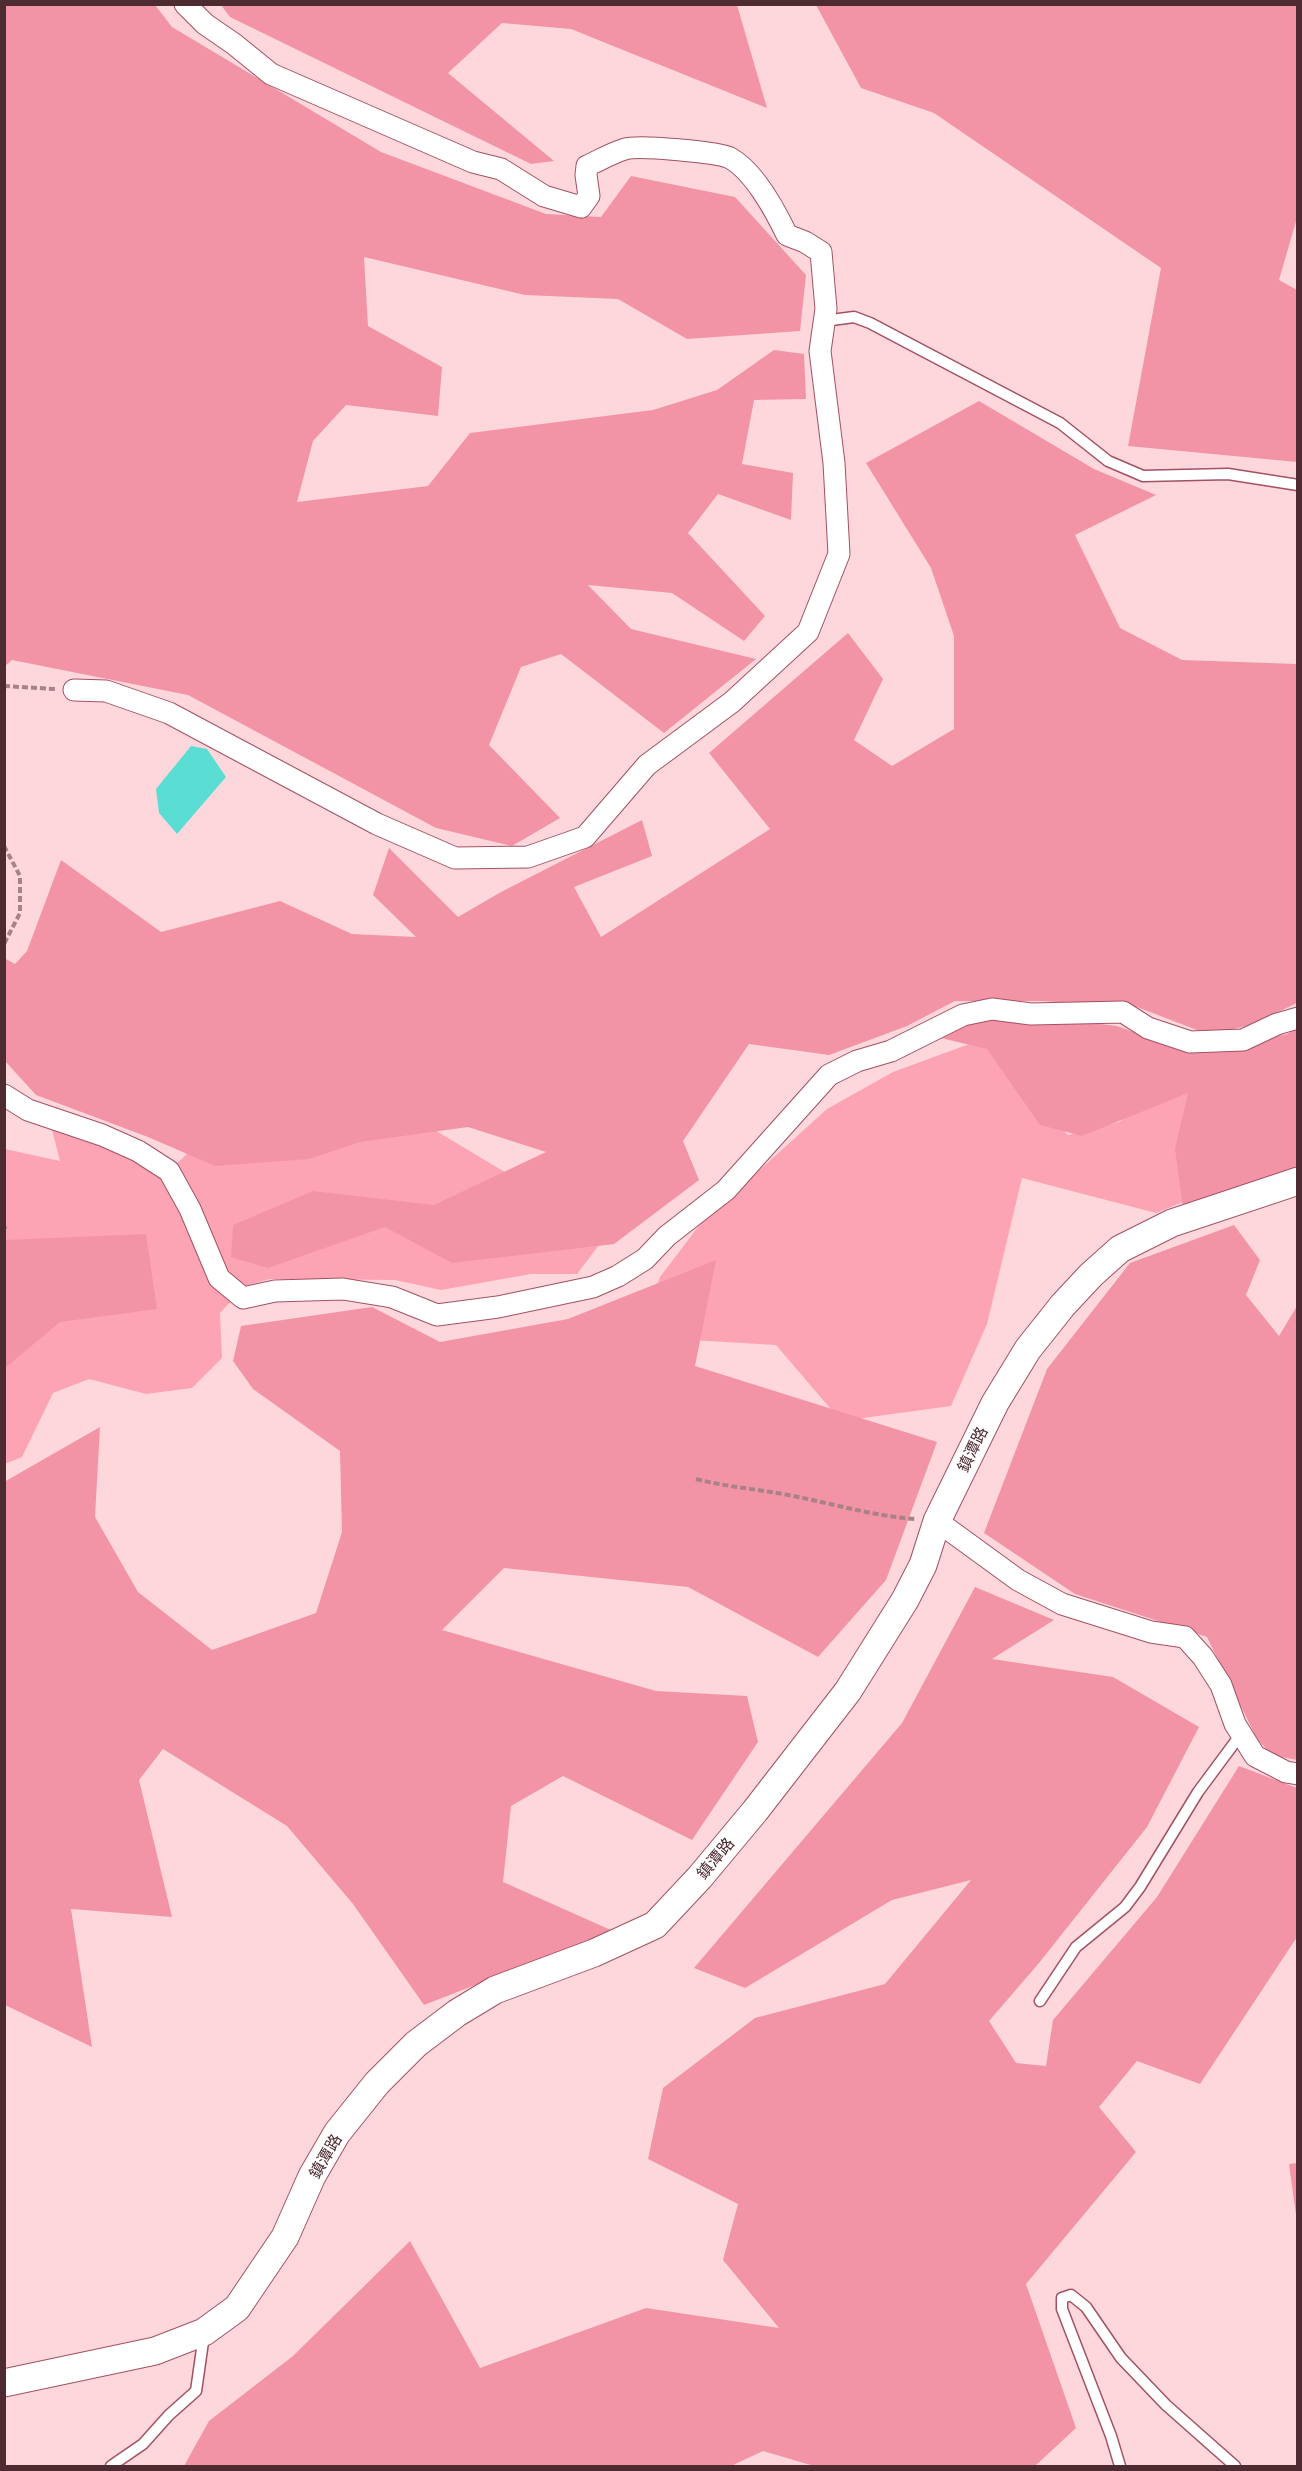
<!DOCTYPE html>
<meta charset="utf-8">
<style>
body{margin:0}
#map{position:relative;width:1302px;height:2471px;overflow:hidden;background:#fed7dd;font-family:Georgia,serif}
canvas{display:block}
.frame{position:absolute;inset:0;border:6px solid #4e2a31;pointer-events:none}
</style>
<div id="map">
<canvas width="1302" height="2471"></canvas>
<div class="frame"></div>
</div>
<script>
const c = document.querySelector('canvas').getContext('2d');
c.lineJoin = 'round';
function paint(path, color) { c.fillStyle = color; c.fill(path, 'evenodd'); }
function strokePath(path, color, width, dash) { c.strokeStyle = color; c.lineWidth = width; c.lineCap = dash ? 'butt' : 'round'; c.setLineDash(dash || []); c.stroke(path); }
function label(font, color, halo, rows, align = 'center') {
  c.font = font + ' Georgia,"Noto Sans TC",serif'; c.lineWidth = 6; c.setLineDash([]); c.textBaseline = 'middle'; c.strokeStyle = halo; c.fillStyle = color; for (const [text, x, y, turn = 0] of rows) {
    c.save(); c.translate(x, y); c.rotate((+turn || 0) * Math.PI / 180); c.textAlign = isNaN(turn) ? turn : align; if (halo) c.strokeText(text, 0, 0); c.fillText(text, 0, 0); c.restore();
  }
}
paint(new Path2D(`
 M991,1036L1016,1083L1068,1135L1119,1122L1201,1069L1208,1192L1156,1213L1022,1178L987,1324L951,1406L841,1421L776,1345L691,1340L648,1311L660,1277L701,1223L827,1109L893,1072Z
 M75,1113L74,1127L169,1171L209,1133L428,1126L508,1174L602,1241L577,1274H531L441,1290L395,1280L270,1279L245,1286L220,1313L222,1358L192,1388L146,1394L89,1379L53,1393L22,1457L5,1464V1149L60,1161L52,1130Z`), '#fda4b4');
paint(new Path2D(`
 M5,5H155L172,27L381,152L546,214L601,217L631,176L735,197L806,275L800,331L687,339L618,299L525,295L364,257L368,326L442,367L438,416L346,405L313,441L297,502L428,486L470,433L653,410L717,390L774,350L804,354L806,399L754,400L742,464L793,473L791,520L718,494L688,533L765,616L744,641L672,593L588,585L631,629L756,659L664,733L561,654L521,667L489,745L560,818L512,846L436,828L188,695L12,660L5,666Z
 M221,5H737L767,108L571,29L502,23L448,73L554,161L531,164L230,17Z
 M816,5H1297V218L1279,280L1297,290V462L1128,446L1161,268L934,113L861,88Z
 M979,401L1094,469L1156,495L1075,535L1120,628L1182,660L1297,664V1003L1250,1025L1210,1035L1137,1007L1042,1001H955L907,1026L829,1055L749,1044L683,1141L699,1180L614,1244L452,1263L385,1227L268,1268L231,1257L233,1225L313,1191L434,1205L546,1152L468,1127L360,1142L309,1159L215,1166L148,1137L36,1095L5,1061L4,958L15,964L27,951L61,860L161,932L280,901L352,934L416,937L373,895L389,848L458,917L501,892L642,820L652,856L574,887L601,937L770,829L709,753L848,633L883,679L854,740L892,766L954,729V636L931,568L866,463Z
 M979,1020L1076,1021L1117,1026L1191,1053L1287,1034L1297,1029V1173L1183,1208L1175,1149L1188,1093L1082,1136L1040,1125L987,1049L941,1038Z
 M1234,1225L1260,1260L1246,1295L1279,1336L1297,1306V1760L1272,1755L1257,1739L1207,1637L1075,1594L984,1533L1047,1369L1130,1263Z
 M146,1234L157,1309L60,1322L5,1368V1240Z
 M716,1260L695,1366L937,1442L886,1580L818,1657L688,1587L504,1568L442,1630L656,1691L747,1696L758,1742L692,1840L563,1776L511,1806L503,1882L613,1931L424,2005L353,1904L287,1826L163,1749L139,1780L172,1917L71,1909L92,2047L5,2005L4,1482L100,1427L95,1517L138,1592L212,1650L316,1613L342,1532L340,1451L253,1389L233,1361L241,1326L372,1307L440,1342L568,1319Z
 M975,1587L1054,1620L992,1659L1113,1677L1199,1727L1147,1827L1039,1963L989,2021L1016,2063L1046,2066L1053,2020L1157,1897L1239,1766L1297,1788V1937L1200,2084L1137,2061L1099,2107L1136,2152L1026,2284L1076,2428L1035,2466H814L763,2451L731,2466H184L209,2421L293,2356L410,2241L480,2368L646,2308L779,2328L723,2260L738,2204L648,2159L663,2088L755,2018L885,1984L971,1880L892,1900L745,1988L694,1968L902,1723Z
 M1297,2163H1298L1297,2222L1289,2164Z`), '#f394a6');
paint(new Path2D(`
 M191,746L207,749L226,777L177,834L159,813L156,789Z`), '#5aded3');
const service = new Path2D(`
 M824,321L854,317L870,323L1060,423L1108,461L1143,476L1228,474L1298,485
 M1040,2001L1076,1947L1125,1907L1140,1887L1198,1792L1241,1734
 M111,2466L143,2444L169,2415L196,2391L204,2335
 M1120,2466L1111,2436L1062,2309V2298L1071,2295L1086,2307L1121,2358L1166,2405L1235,2466`);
const minor = new Path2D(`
 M74,690L106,691L169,713L377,824L455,858L528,857L585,837L647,765L732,702L808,632L839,554L834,463L820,351L826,309L821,252L805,242L787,235C776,212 754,171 730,158C718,152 639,145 625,149C612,153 600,160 587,166L586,175L589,196L581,207L544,196L501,169L473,162L271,74L234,44L205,24L185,4
 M4,1095L28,1110L102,1135L138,1151L169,1171L190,1209L219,1278L243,1298L275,1291L343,1289L392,1297L437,1315L498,1307L593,1287L618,1276L645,1259L667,1236L726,1190L829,1075L857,1061L891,1051L963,1015L992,1009L1031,1014L1123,1012L1148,1028L1190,1042L1243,1040L1277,1024L1298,1018
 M937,1521L1018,1580L1062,1604L1151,1632L1185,1637L1203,1657L1221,1685L1235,1724L1255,1756L1286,1772L1298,1774`);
const tertiary = new Path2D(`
 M4,2383L155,2351L204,2332L237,2308L285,2237L312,2176L337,2133L377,2083L416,2044L457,2013L495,1990L594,1953L655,1925L700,1877L755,1811L848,1691L905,1600L923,1565L937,1521L995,1403L1028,1349L1063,1305L1091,1275L1120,1249L1172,1223L1298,1181`);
strokePath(service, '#a35163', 13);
strokePath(minor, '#a35163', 23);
strokePath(tertiary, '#a35163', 29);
strokePath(new Path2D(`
 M4,686L55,689
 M4,846L20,876V913L4,944
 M4,1227L6,1229
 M696,1479C727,1487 757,1489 788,1495C831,1503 872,1516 915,1519`), '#a88288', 4, [6, 3]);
strokePath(service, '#fff', 10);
strokePath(minor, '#fff', 21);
strokePath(tertiary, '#fff', 27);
label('16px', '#4e2a31', '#fff', [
 ["鎮潭路",972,1449,-64],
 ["鎮潭路",715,1858,-50],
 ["鎮潭路",325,2156,-60]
]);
</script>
